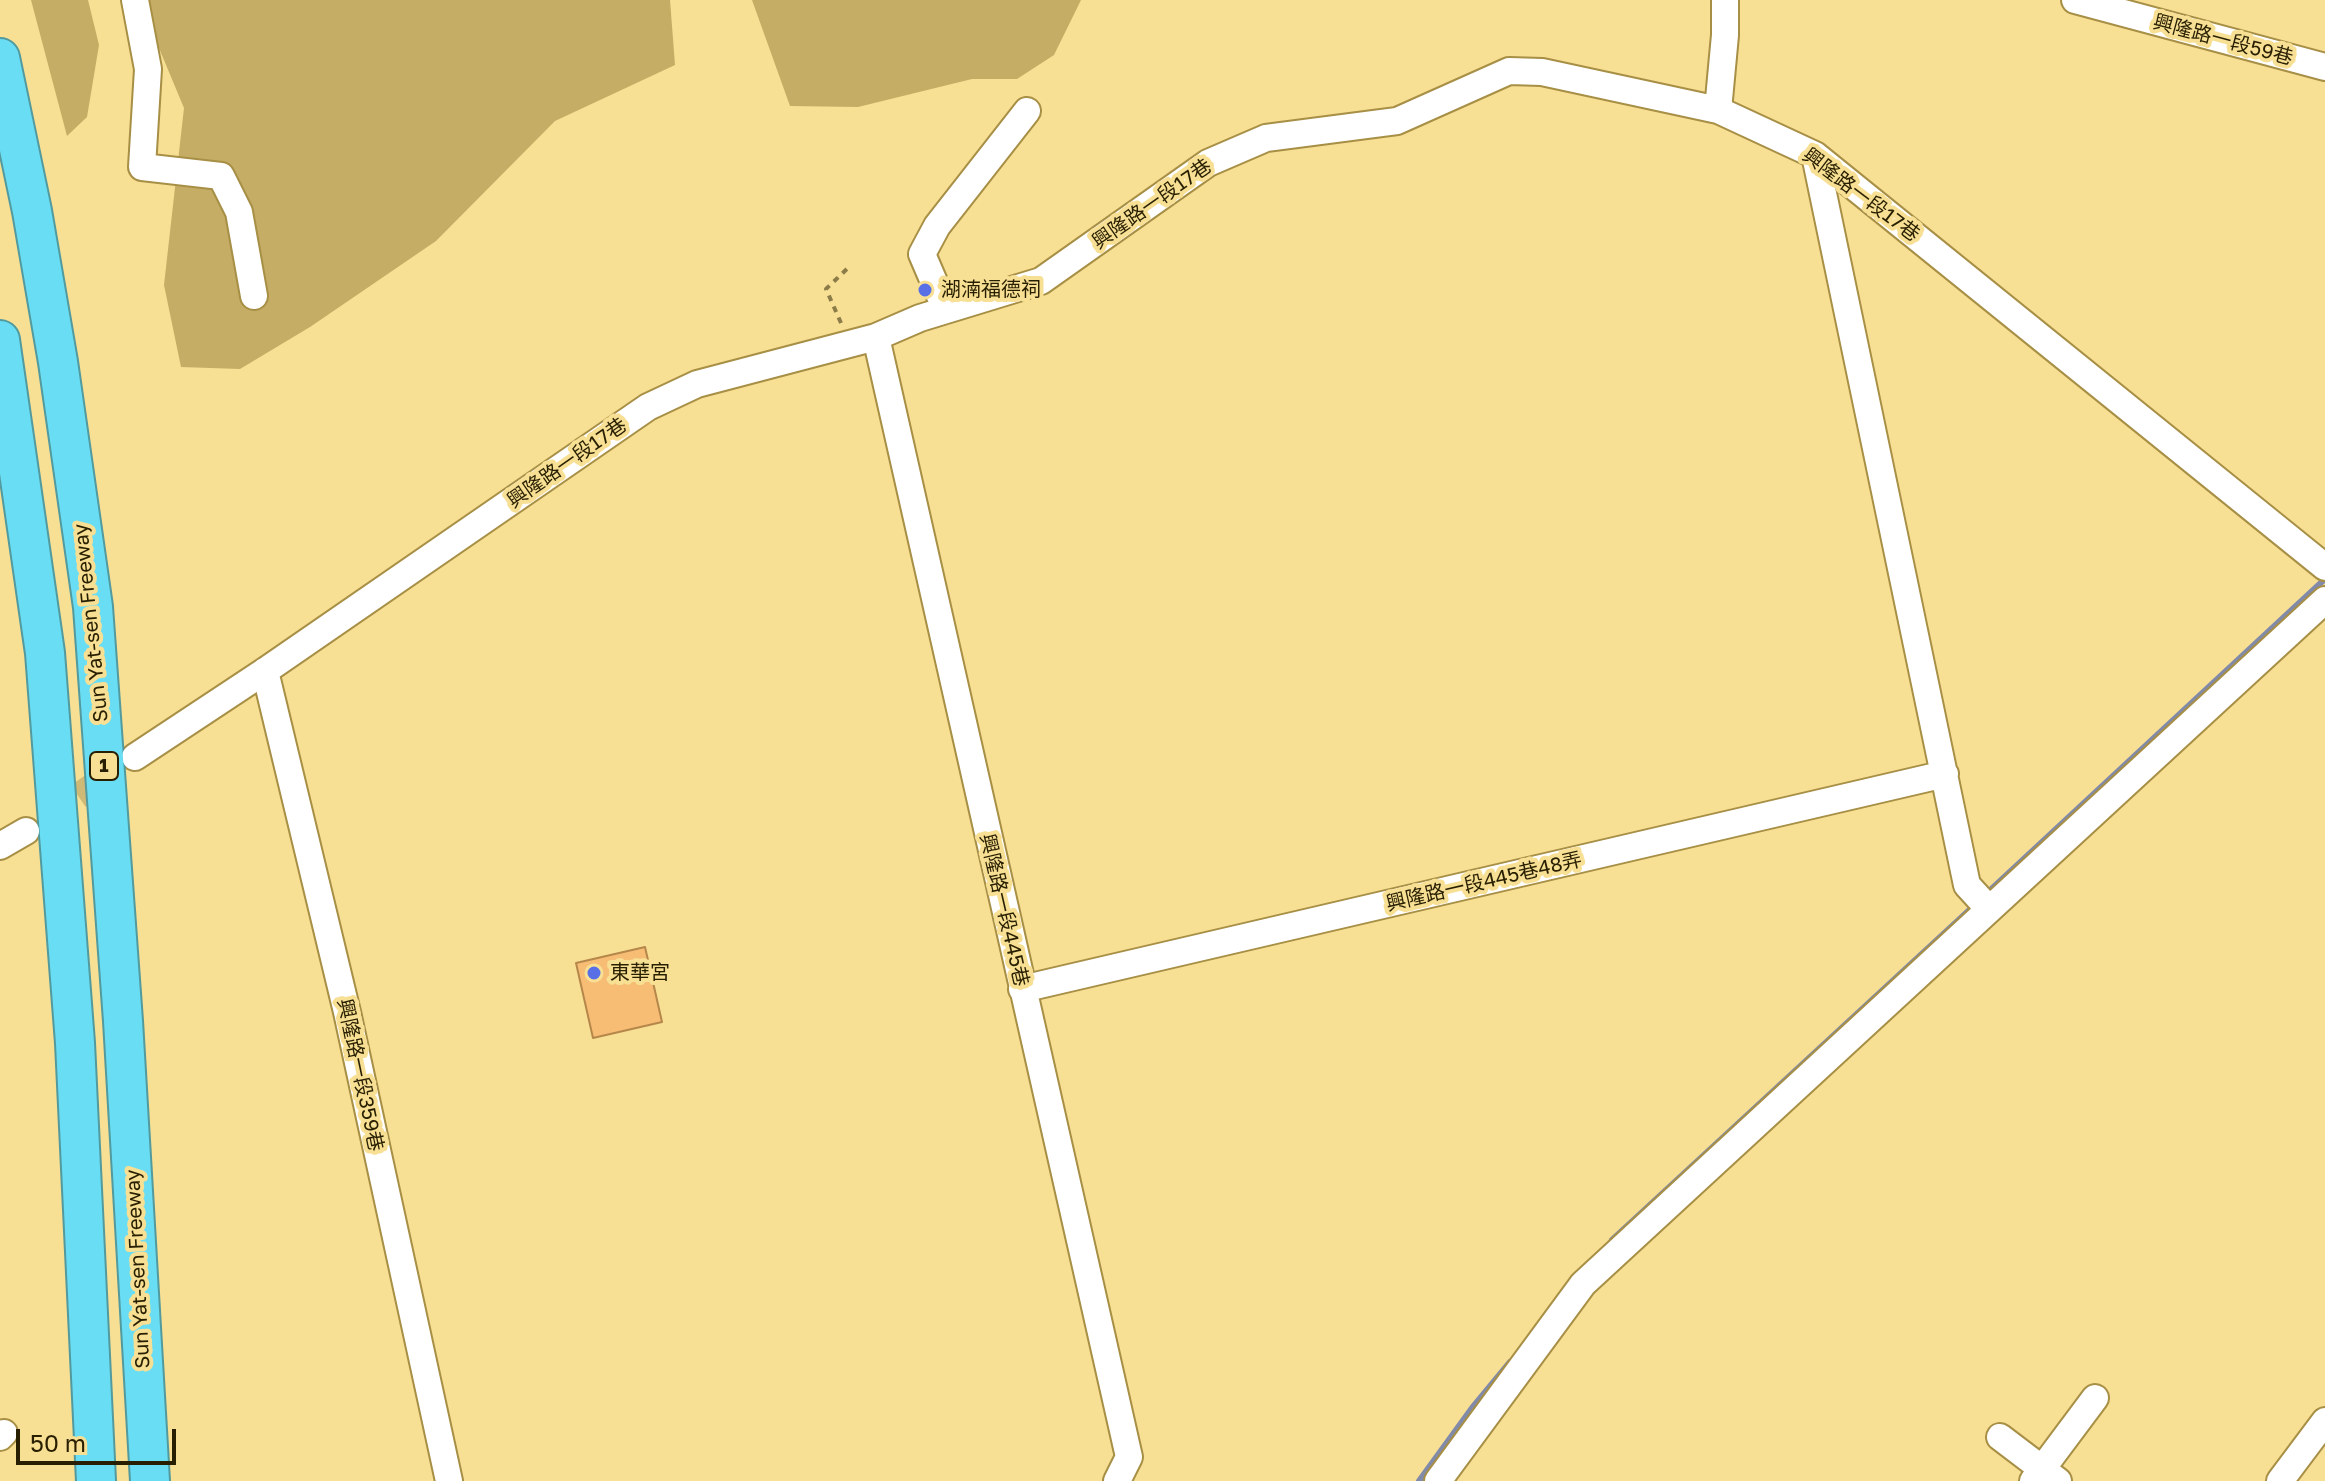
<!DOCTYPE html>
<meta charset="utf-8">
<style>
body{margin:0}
#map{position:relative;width:2325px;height:1481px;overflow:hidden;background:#f7df94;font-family:"Golos Text",sans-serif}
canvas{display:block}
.scale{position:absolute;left:16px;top:1429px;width:160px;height:36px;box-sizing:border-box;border:4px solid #281f01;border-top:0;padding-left:10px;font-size:24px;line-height:28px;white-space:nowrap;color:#281f01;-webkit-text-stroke:6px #f7df94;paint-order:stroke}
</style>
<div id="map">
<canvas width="2325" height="1481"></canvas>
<div class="scale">50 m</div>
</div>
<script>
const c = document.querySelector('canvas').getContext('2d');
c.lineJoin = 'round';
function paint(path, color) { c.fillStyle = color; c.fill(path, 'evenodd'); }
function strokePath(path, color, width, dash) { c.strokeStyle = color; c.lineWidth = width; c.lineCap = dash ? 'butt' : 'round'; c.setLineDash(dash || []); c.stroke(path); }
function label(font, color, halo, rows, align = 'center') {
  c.font = font + ' "Golos Text","Noto Sans TC",sans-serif'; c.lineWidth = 8; c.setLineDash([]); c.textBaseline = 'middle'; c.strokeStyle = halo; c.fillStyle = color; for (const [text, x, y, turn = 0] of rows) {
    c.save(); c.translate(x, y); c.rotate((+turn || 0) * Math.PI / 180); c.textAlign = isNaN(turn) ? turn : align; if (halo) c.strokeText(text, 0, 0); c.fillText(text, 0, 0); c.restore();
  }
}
paint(new Path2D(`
 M31,0H88L99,45L87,117L67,136Z
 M143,0H670L675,65L555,121L436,241L310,327L240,369L181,367L164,285L184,108L141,5Z
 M752,0H1081L1054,55L1017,79H972L858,107L790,106Z`), '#c5ad65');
strokePath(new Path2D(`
 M1985,895L2325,579
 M1612,1240L1977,903
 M1419,1481L1472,1408L1510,1362`), '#818aa9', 6);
const building = new Path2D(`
 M645,947L662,1022L593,1038L576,963Z`);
paint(building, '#f7bd75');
strokePath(building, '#b6874a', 2);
strokePath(new Path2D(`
 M46,818L116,770`), '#ceb977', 26, [26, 13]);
const minor = new Path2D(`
 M135,0L148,69L142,167L221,176L239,212L254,296
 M2075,0L2325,67
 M1718,110L1725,35V0
 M1815,155L1967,885L1989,909
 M946,310L922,254L937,226L1027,111
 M876,337L1129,1457L1117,1481
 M265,671L347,1012L449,1481
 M135,757L265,671L648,407L697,384L876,337L920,318L1041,281L1208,163L1266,138L1397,121L1509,71L1542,72L1718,110L1815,155L2325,567
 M0,846L26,831
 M1022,989L1945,774
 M0,1437L4,1433
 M2000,1437L2058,1481
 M1438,1481L1583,1284L2325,600
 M2033,1481L2095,1398
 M2280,1481L2325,1421`);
const highway = new Path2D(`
 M0,58L32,211L58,362L93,607L123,1021L150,1481
 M0,340L45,653L75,1043L96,1481`);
strokePath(minor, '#a78f46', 30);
strokePath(highway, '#529a9e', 42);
strokePath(new Path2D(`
 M841,323L826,289L851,265`), '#8c7c48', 4, [6, 6]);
strokePath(minor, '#fff', 26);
strokePath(highway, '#69ddf3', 38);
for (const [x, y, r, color] of [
 [925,290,8,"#596fe5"],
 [594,973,8,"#596fe5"]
]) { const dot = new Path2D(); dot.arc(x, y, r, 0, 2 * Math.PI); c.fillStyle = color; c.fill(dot); strokePath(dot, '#f7df94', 3); }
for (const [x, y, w] of [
 [104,766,28]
]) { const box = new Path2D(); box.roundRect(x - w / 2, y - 14, w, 28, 6); c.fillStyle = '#f7df94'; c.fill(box); strokePath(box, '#281f01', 2); }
label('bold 18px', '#281f01', null, [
 ["1",104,766]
]);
label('20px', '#281f01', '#f7df94', [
 ["興隆路一段59巷",2223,40,15],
 ["興隆路一段17巷",1861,195,37],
 ["興隆路一段17巷",1152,204,-35],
 ["興隆路一段17巷",567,463,-35],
 ["Sun Yat-sen Freeway",91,623,-96],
 ["興隆路一段445巷48弄",1484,882,-13],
 ["興隆路一段445巷",1004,910,77],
 ["興隆路一段359巷",360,1075,78],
 ["Sun Yat-sen Freeway",138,1269,-93]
]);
label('20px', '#281f01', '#f7df94', [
 ["湖湳福德祠",941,290],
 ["東華宮",610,973]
], 'left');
</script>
